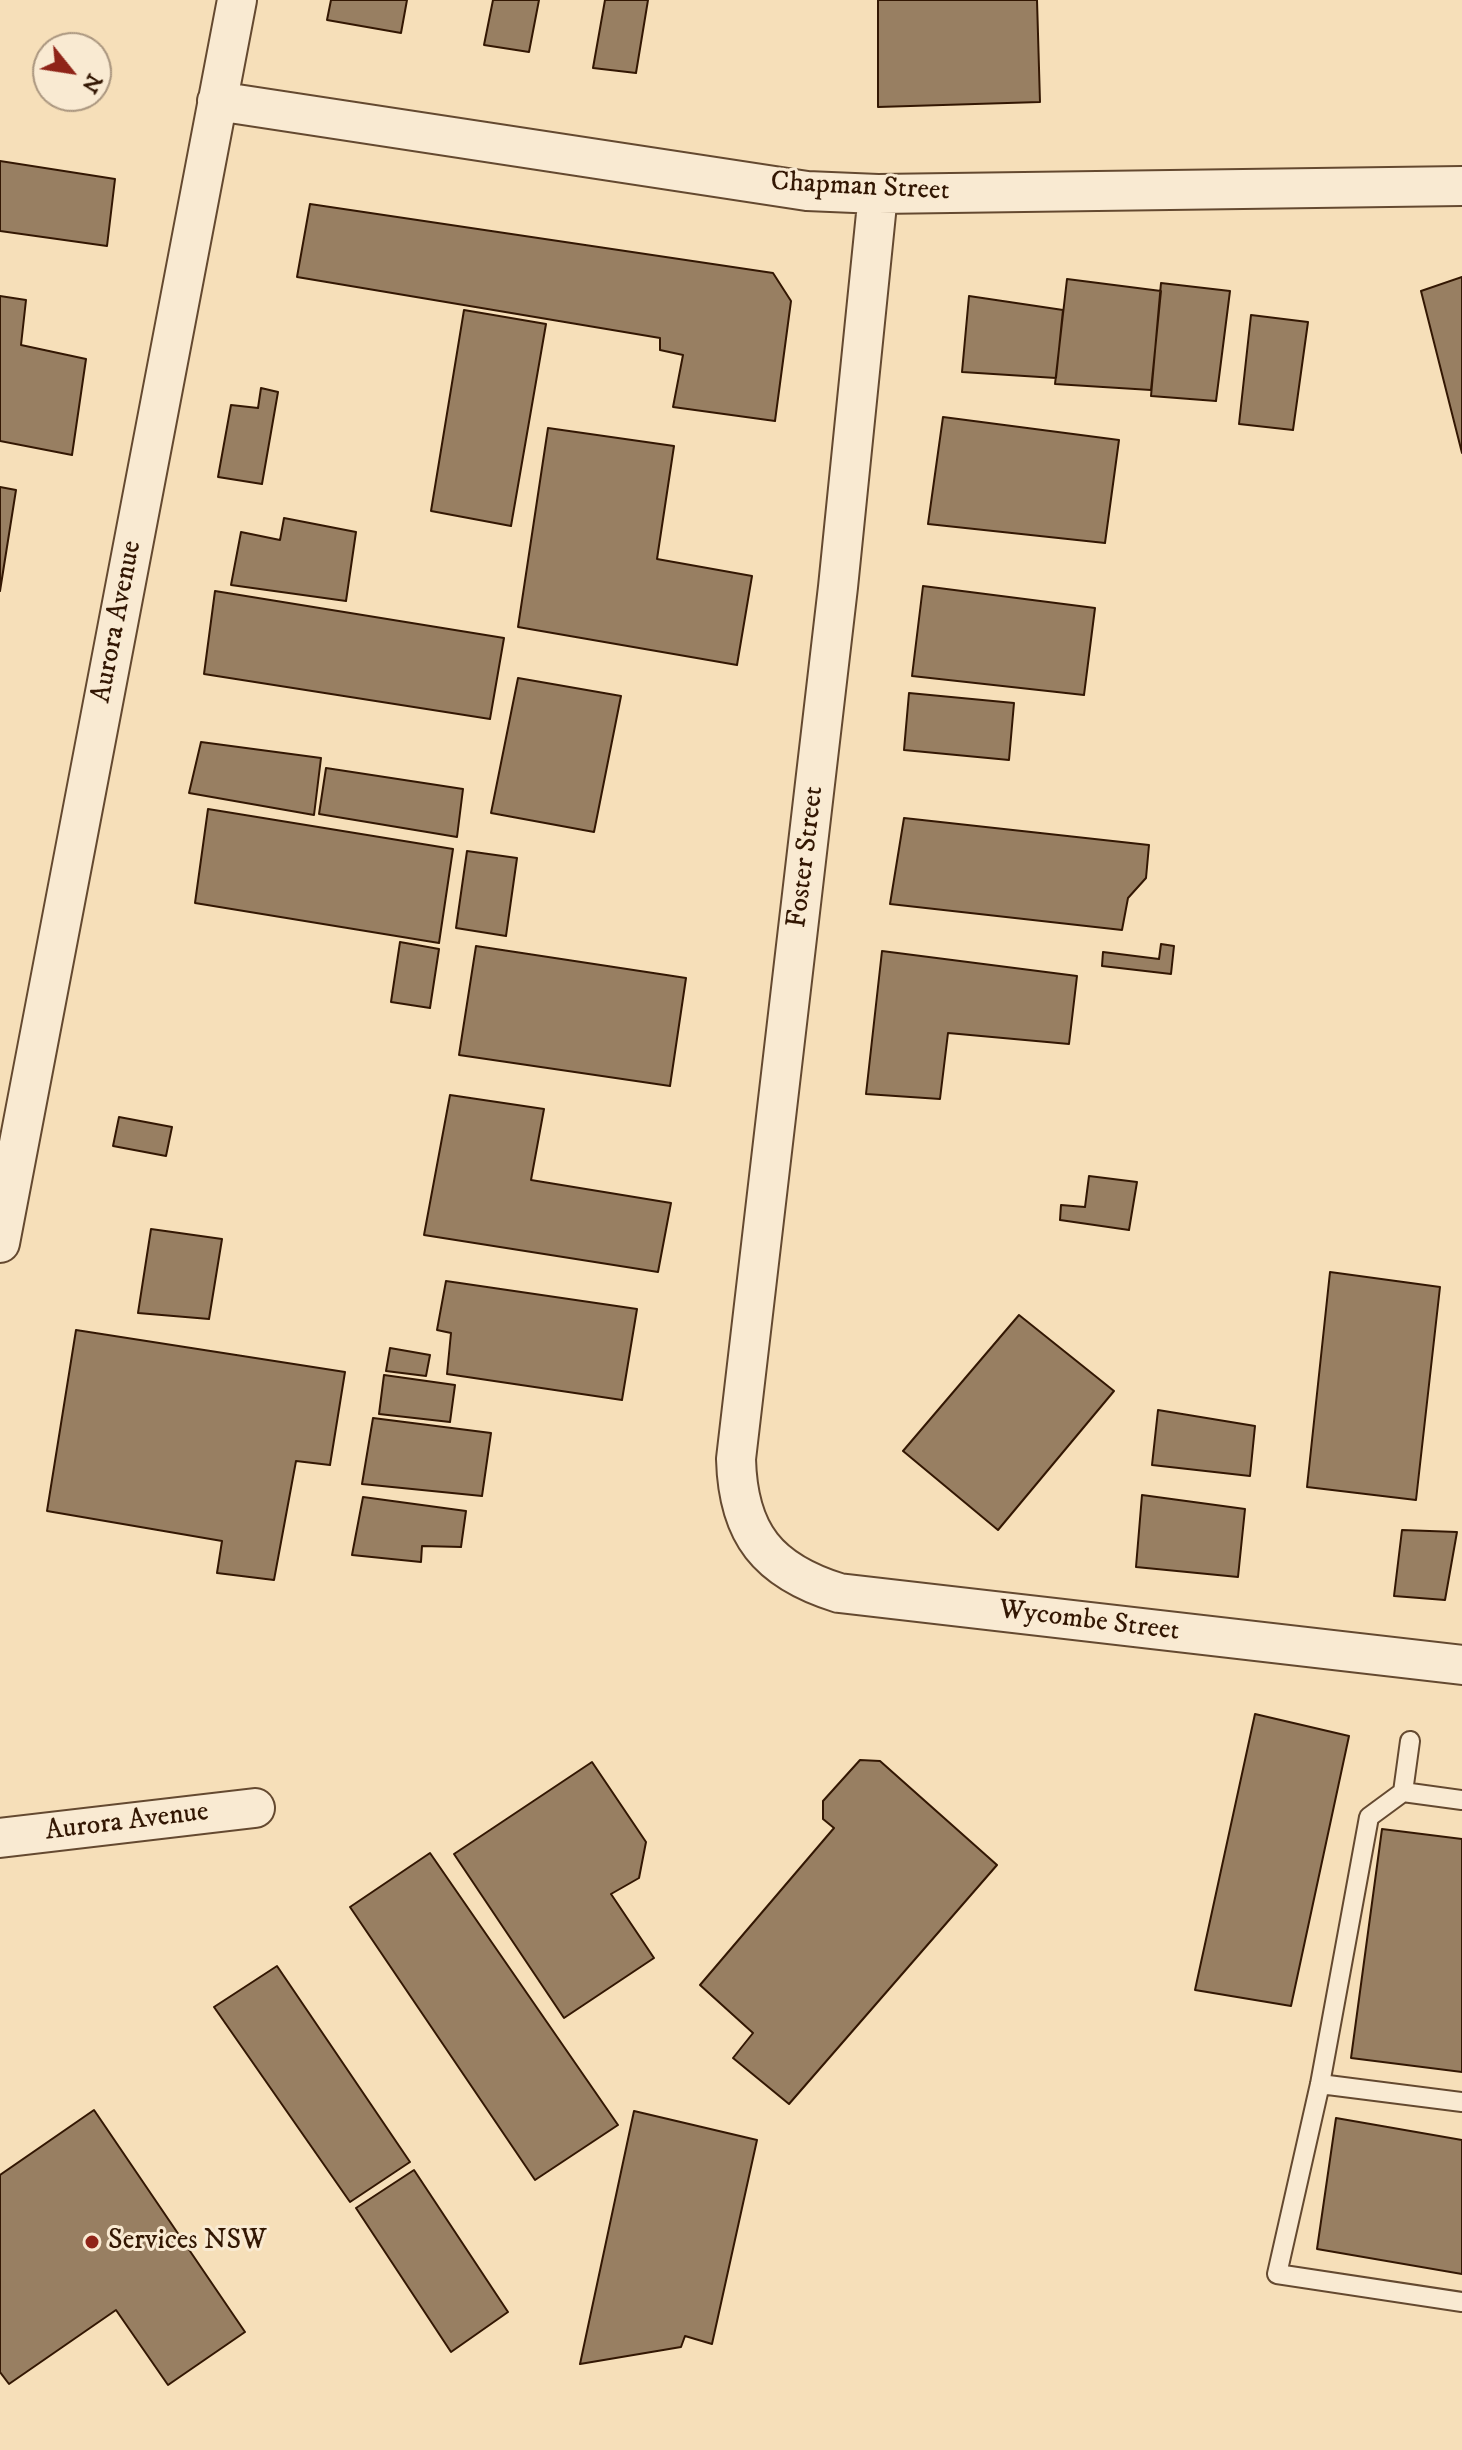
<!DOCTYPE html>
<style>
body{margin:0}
#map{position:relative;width:1462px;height:2450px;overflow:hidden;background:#f6dfb9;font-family:"IM FELL DW Pica",serif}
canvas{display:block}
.north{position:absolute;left:32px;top:32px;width:80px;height:80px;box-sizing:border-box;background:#f9ead2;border:2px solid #aa967f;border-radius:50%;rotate:120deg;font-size:22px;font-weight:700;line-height:32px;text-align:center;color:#331703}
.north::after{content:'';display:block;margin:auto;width:28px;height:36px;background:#8f2418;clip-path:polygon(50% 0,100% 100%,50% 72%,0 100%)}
</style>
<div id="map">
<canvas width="1462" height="2450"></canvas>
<div class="north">N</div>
</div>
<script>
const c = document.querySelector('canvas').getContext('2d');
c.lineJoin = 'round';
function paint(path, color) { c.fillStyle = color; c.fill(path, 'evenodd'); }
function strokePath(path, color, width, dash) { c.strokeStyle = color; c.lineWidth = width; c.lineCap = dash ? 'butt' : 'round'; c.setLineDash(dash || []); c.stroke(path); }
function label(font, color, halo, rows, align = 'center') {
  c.font = font + ' "IM FELL DW Pica",serif'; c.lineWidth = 6; c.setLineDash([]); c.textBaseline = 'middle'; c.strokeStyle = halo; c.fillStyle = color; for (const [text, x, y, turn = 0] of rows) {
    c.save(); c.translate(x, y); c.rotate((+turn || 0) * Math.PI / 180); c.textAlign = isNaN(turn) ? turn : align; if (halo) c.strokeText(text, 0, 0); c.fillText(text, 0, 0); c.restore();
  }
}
const building = new Path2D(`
 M331,0H407L401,33L327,20Z
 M493,0H539L529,52L484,45Z
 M605,0H648L636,73L593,68Z
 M878,0H1037L1040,102L878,107Z
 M0,161L115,179L107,246L0,231Z
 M310,204L773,273L791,301L775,421L673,407L683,355L660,350V338L297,277Z
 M1462,277V453L1421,291Z
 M1067,279L1161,291L1151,390L1055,384Z
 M1161,283L1230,291L1216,401L1151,396Z
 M0,296L26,300L21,345L86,359L72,455L0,441Z
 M969,296L1063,310L1056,378L962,372Z
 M464,310L546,324L511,526L431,511Z
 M1251,315L1308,322L1293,430L1239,424Z
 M261,388L278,392L262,484L218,477L231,405L258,408Z
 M943,417L1119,440L1105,543L928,524Z
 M548,428L674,446L657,559L752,576L737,665L518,627Z
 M0,487L16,490L0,591Z
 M284,518L356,532L346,601L231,585L241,532L280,540Z
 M923,586L1095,608L1084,695L912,676Z
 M215,591L504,638L490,719L204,674Z
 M518,678L621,696L594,832L491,813Z
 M909,693L1014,703L1009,760L904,750Z
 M201,742L321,758L314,815L189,793Z
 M326,768L463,789L457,837L319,814Z
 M208,809L453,849L439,943L195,903Z
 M904,818L1149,845L1146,878L1128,898L1122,930L890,904Z
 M467,851L517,858L506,936L456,928Z
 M400,942L439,949L430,1008L391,1002Z
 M1161,944L1174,946L1171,974L1102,966L1103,952L1159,959Z
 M476,946L686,978L670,1086L459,1055Z
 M882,951L1077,976L1069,1044L948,1033L940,1099L866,1094Z
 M450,1095L544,1109L531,1180L671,1203L658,1272L424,1235Z
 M119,1117L172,1127L166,1156L113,1146Z
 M1089,1176L1137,1182L1129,1230L1060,1220L1061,1205L1085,1207Z
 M151,1229L222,1239L209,1319L138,1313Z
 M1330,1272L1440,1287L1416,1500L1307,1487Z
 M446,1281L637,1309L622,1400L447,1374L451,1333L437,1330Z
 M1019,1315L1114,1391L998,1530L903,1451Z
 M76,1330L345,1372L330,1465L296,1461L274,1580L217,1573L222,1541L47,1511Z
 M390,1348L430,1355L426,1376L386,1371Z
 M384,1375L455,1385L450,1422L379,1414Z
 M1158,1410L1255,1426L1250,1476L1152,1465Z
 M373,1418L491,1433L482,1496L362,1484Z
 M1142,1495L1245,1509L1238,1577L1136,1567Z
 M363,1497L466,1511L461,1547L422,1546L421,1562L352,1555Z
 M1402,1530L1457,1532L1445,1600L1394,1596Z
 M1255,1714L1349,1736L1291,2006L1195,1990Z
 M860,1760L880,1761L997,1865L789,2104L733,2058L753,2033L700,1985L834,1828L823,1819V1801Z
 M592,1762L646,1842L639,1878L611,1894L654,1958L564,2018L454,1854Z
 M1382,1829L1462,1839V2072L1351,2058Z
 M430,1853L618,2125L535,2180L350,1907Z
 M277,1966L410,2162L350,2202L214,2007Z
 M94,2110L245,2332L168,2385L116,2310L9,2384L0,2372V2175Z
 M634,2111L757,2140L712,2344L685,2336L681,2347L580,2364Z
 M1336,2118L1462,2140V2274L1317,2249Z
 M414,2170L508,2312L451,2352L356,2208Z`);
paint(building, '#987f62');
strokePath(building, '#331703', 2);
const service = new Path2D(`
 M1410,1741L1403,1792L1369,1817L1320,2084L1277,2274L1462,2302
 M1403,1792L1462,1800
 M1320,2084L1462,2102`);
const minor = new Path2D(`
 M217,101L807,191L878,194L1462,186
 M878,194L838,587L736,1459C738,1534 768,1571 839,1593L1462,1665
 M0,1243L237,0
 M0,1838L255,1808`);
strokePath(service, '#644930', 22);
strokePath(minor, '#644930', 42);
strokePath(service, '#f9ead2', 18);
strokePath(minor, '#f9ead2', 38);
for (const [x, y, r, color] of [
 [92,2242,8,"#8f2418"]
]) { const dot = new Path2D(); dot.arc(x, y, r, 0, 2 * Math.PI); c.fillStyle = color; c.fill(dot); strokePath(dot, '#f9ead2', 3); }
label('28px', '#331703', '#f9ead2', [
 ["Chapman Street",860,188,3],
 ["Aurora Avenue",118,622,-79],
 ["Foster Street",807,857,-83],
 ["Wycombe Street",1089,1622,7],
 ["Aurora Avenue",127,1823,-7]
]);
label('28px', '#331703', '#f9ead2', [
 ["Services NSW",108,2242]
], 'left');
</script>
